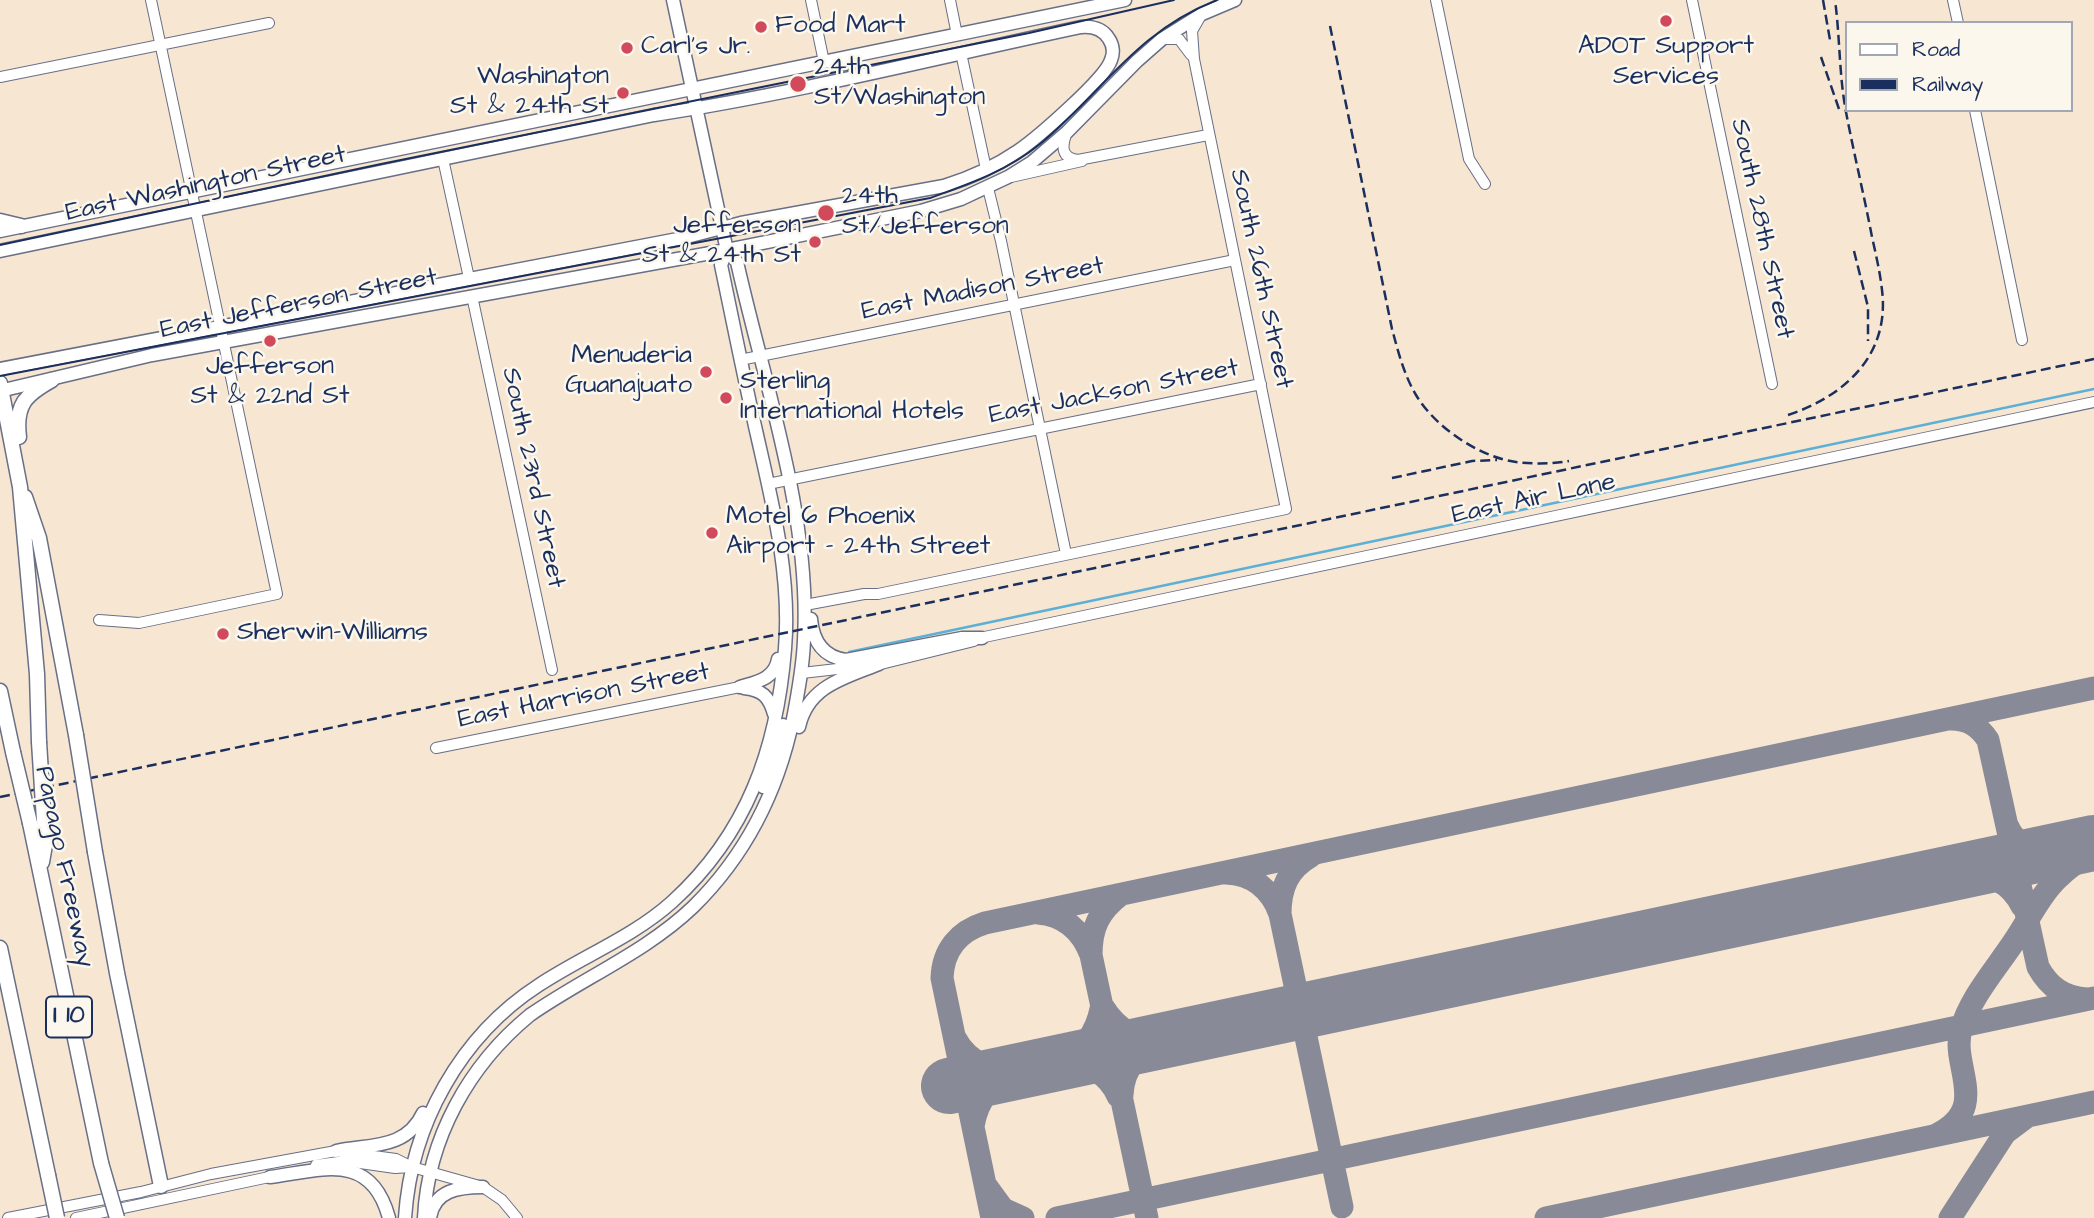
<!DOCTYPE html>
<style>
body{margin:0}
#map{position:relative;width:2094px;height:1218px;overflow:hidden;background:#f7e6d1;font-family:"Architects Daughter",sans-serif}
canvas{display:block}
.legend{position:absolute;left:1845px;top:21px;width:228px;height:91px;box-sizing:border-box;background:#fbf7ec;border:2px solid #a1a7b3;margin:0;padding:9px 12px;list-style:none;font-size:21px;color:#1b2f5e}
.legend li{display:flex;align-items:center;gap:14px;height:35px}
.legend b{width:35px;border:2px solid #a1a7b3}
</style>
<div id="map">
<canvas width="2094" height="1218"></canvas>
<ul class="legend">
<li><b style="height:9px;background:#fff"></b>Road</li>
<li><b style="height:9px;background:#1b2f5e"></b>Railway</li>
</ul>
</div>
<script>
const c = document.querySelector('canvas').getContext('2d');
c.lineJoin = 'round';
function strokePath(path, color, width, dash) { c.strokeStyle = color; c.lineWidth = width; c.lineCap = dash ? 'butt' : 'round'; c.setLineDash(dash || []); c.stroke(path); }
function label(font, color, halo, rows, align = 'center') {
  c.font = font + ' "Architects Daughter",sans-serif'; c.lineWidth = 5; c.setLineDash([]); c.textBaseline = 'middle'; c.strokeStyle = halo; c.fillStyle = color; for (const [text, x, y, turn = 0] of rows) {
    c.save(); c.translate(x, y); c.rotate((+turn || 0) * Math.PI / 180); c.textAlign = isNaN(turn) ? turn : align; if (halo) c.strokeText(text, 0, 0); c.fillText(text, 0, 0); c.restore();
  }
}
strokePath(new Path2D(`
 M849,652L2094,389`), '#5cb0d7', 2.5);
strokePath(new Path2D(`
 M1951,719C1968,719 1979,726 1988,740L2038,967C2049,987 2064,998 2087,999
 M2007,825C2018,851 2038,852 2062,850
 M1226,873C1252,874 1271,889 1280,914L1342,1207
 M1955,873C1983,871 2009,879 2022,906
 M1038,913C1064,915 1082,931 1091,955L1147,1218
 M1280,914C1280,888 1288,869 1311,856
 M1091,955C1091,928 1099,911 1120,895
 M1103,1007C1120,1034 1137,1039 1168,1040
 M955,1038C970,1066 995,1072 1023,1070
 M1059,1063C1084,1062 1107,1071 1118,1096
 M1059,1063C1082,1052 1096,1035 1101,1009
 M1122,1095C1123,1065 1142,1050 1168,1040
 M973,1126C978,1097 993,1081 1021,1071
 M1936,1135C1992,1108 1950,1066 1961,1030C1970,998 1995,970 2013,943C2028,921 2040,895 2059,877C2069,867 2081,859 2094,852
 M987,1187L1003,1209L1023,1218
 M992,1218L942,978C943,950 959,931 985,923L1122,894L2094,688
 M1057,1218L2094,998
 M1546,1218L2094,1102
 M1950,1218L2005,1133L2025,1118`), '#898a98', 23);
strokePath(new Path2D(`
 M949,1086L2094,843`), '#898a98', 56);
const minor = new Path2D(`
 M811,0L824,62
 M950,0L957,35
 M1436,0L1469,159L1485,184
 M1692,0L1772,384
 M1953,0L1958,23
 M1162,39H1179L1191,55
 M961,53L986,169
 M0,77L269,23
 M1975,110L2022,340
 M1067,132C1062,145 1060,158 1078,160L1208,135
 M443,159L469,278
 M1011,177L1082,161
 M988,188L1001,241L1066,554
 M472,296L552,670
 M740,360L1235,260
 M768,484L1261,384
 M805,605L864,594H878L1286,509L1194,59L1192,31L1200,17
 M99,620L139,623L277,594L151,0
 M975,639L2094,402
 M873,666L974,641
 M802,673L846,668L875,661
 M436,748L740,687
 M316,1165L346,1161L395,1168L412,1167
 M8,1218L141,1192L211,1174L336,1151L396,1159L412,1167L483,1187L502,1200L517,1218
 M76,1218L274,1176`);
const major = new Path2D(`
 M0,231L1125,0
 M0,251L654,115C798,93 939,57 1081,27C1092,26 1103,29 1109,39C1113,45 1114,53 1111,60C1105,79 1037,138 1018,151C996,166 970,178 944,186L741,223L683,238L0,369
 M0,391L152,355L727,250L921,211L961,199L1008,177L1032,162L1067,132L1137,61L1162,39L1202,14L1235,0
 M811,619C813,641 823,657 846,660L962,638H982
 M740,687C756,682 775,679 778,659
 M744,688C762,690 769,696 774,714
 M799,727C808,686 844,678 879,664
 M763,787L783,725
 M336,1151C369,1144 406,1150 423,1113
 M270,1177C322,1170 371,1151 389,1218
 M405,1218C411,1125 460,1036 539,985C583,956 633,937 672,902C747,834 777,749 785,649C791,576 773,506 757,435C744,378 733,322 721,265L727,250
 M424,1218C428,1138 469,1065 530,1015C583,978 646,952 693,907C746,855 778,791 793,719C798,693 803,667 804,640C811,516 764,383 737,262L727,250L724,237L673,0
 M430,1218C434,1190 459,1187 483,1187`);
const highway = new Path2D(`
 M0,221L21,226
 M0,383L20,487L37,674L39,742
 M19,437C15,405 25,395 52,380
 M25,497L39,538L76,735
 M0,691L13,752
 M30,823L101,1163
 M95,852L117,973L161,1186
 M42,862L46,839L44,820
 M0,948L48,1175`);
strokePath(minor, '#686f86', 12);
strokePath(major, '#686f86', 15);
strokePath(highway, '#686f86', 17);
strokePath(minor, '#fff', 10);
strokePath(major, '#fff', 12);
strokePath(highway, '#fff', 14);
strokePath(new Path2D(`
 M0,245L381,164L1029,33L1174,0
 M0,376L930,198C969,184 1007,171 1040,144C1103,92 1135,32 1217,0`), '#1b2f5e', 2);
strokePath(new Path2D(`
 M1823,0L1830,40
 M1330,26L1392,329C1398,351 1404,375 1416,395C1435,427 1479,457 1516,462C1533,464 1552,464 1569,461
 M1821,57L1839,109
 M1854,251L1868,307V341
 M1788,415C1845,396 1890,355 1882,290C1880,272 1876,255 1872,237C1864,195 1854,154 1846,112C1839,75 1840,37 1835,0
 M1392,478L1472,461L1497,460
 M0,797L2094,359`), '#1b2f5e', 2.5, [10, 5]);
const highwayBridge = new Path2D(`
 M76,735L95,852
 M39,742L44,820
 M13,752L30,823
 M101,1163L117,1218
 M48,1175L57,1218`);
strokePath(highwayBridge, '#686f86', 17, []);
strokePath(highwayBridge, '#fff', 14);
for (const [x, y, r, color] of [
 [1666,21,7,"#d1495b"],
 [761,27,7,"#d1495b"],
 [627,48,7,"#d1495b"],
 [798,84,9,"#d1495b"],
 [623,93,7,"#d1495b"],
 [826,213,9,"#d1495b"],
 [815,242,7,"#d1495b"],
 [270,341,7,"#d1495b"],
 [706,372,7,"#d1495b"],
 [726,398,7,"#d1495b"],
 [712,533,7,"#d1495b"],
 [223,634,7,"#d1495b"]
]) { const dot = new Path2D(); dot.arc(x, y, r, 0, 2 * Math.PI); c.fillStyle = color; c.fill(dot); strokePath(dot, '#fbf7ec', 2.5); }
for (const [x, y, w] of [
 [69,1017,46]
]) { const box = new Path2D(); box.roundRect(x - w / 2, y - 20.5, w, 41, 5); c.fillStyle = '#fbf7ec'; c.fill(box); strokePath(box, '#1b2f5e', 2); }
label('bold 24px', '#1b2f5e', null, [
 ["I 10",69,1017]
]);
label('26px', '#1b2f5e', '#fbf7ec', [
 ["Food Mart",775,27],
 ["Carl's Jr.",641,48],
 ["ADOT Support",1666,48,"center"],
 ["Services",1666,78,"center"],
 ["24th",814,69],
 ["St/Washington",814,99],
 ["Washington",609,78,"right"],
 ["St & 24th St",609,108,"right"],
 ["24th",842,198],
 ["St/Jefferson",842,228],
 ["Jefferson",801,227,"right"],
 ["St & 24th St",801,257,"right"],
 ["Menuderia",692,357,"right"],
 ["Guanajuato",692,387,"right"],
 ["Jefferson",270,368,"center"],
 ["St & 22nd St",270,398,"center"],
 ["Sterling",740,383],
 ["International Hotels",740,413],
 ["Motel 6 Phoenix",726,518],
 ["Airport - 24th Street",726,548],
 ["Sherwin-Williams",237,634]
], 'left');
label('26px', '#1b2f5e', '#fbf7ec', [
 ["East Washington Street",206,185,-12],
 ["South 28th Street",1761,229,78],
 ["South 26th Street",1260,279,78],
 ["East Madison Street",983,290,-11],
 ["East Jefferson Street",299,305,-11],
 ["East Jackson Street",1114,393,-11],
 ["South 23rd Street",532,478,78],
 ["East Air Lane",1534,500,-12],
 ["East Harrison Street",584,697,-11],
 ["Papago Freeway",63,867,78]
]);
</script>
